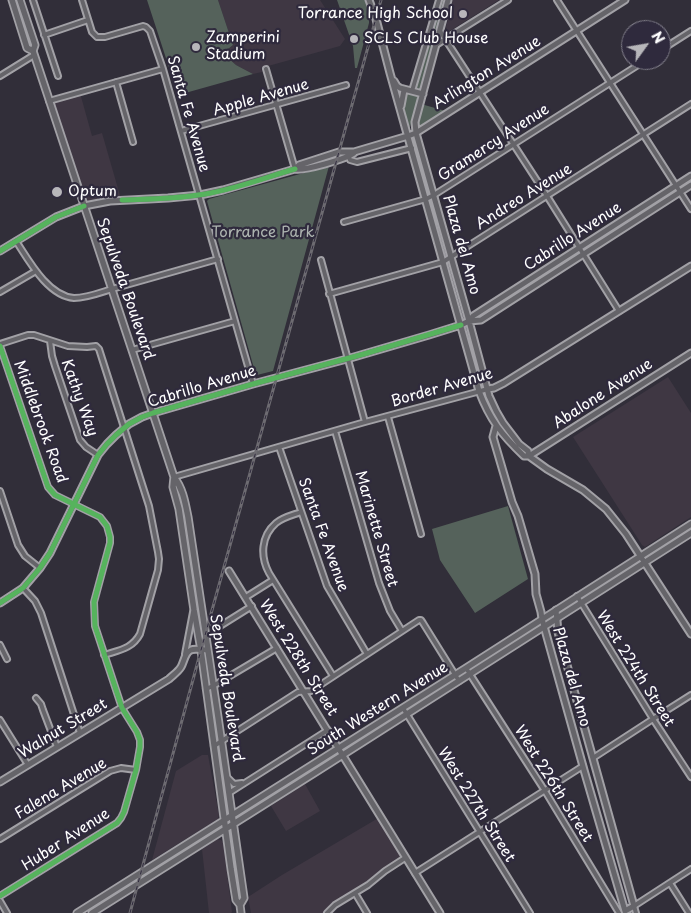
<!DOCTYPE html>
<style>
body{margin:0}
#map{position:relative;width:691px;height:913px;overflow:hidden;background:#312e39;font-family:"Playpen Sans",sans-serif}
canvas{display:block}
.north{position:absolute;left:621px;top:20px;width:50px;height:50px;box-sizing:border-box;background:#2f2a3d;border:1px solid #827f8b;border-radius:50%;rotate:58deg;font-size:14px;font-weight:700;line-height:20px;text-align:center;color:#fff}
.north::after{content:'';display:block;margin:auto;width:18px;height:22px;background:#b7b6ba;clip-path:polygon(50% 0,100% 100%,50% 72%,0 100%)}
</style>
<div id="map">
<canvas width="691" height="913"></canvas>
<div class="north">N</div>
</div>
<script>
const c = document.querySelector('canvas').getContext('2d');
c.lineJoin = 'round';
function paint(path, color) { c.fillStyle = color; c.fill(path, 'evenodd'); }
function strokePath(path, color, width, dash) { c.strokeStyle = color; c.lineWidth = width; c.lineCap = dash ? 'butt' : 'round'; c.setLineDash(dash || []); c.stroke(path); }
function label(font, color, halo, rows, align = 'center') {
  c.font = font + ' "Playpen Sans",sans-serif'; c.lineWidth = 4.5; c.setLineDash([]); c.textBaseline = 'middle'; c.strokeStyle = halo; c.fillStyle = color; for (const [text, x, y, turn = 0] of rows) {
    c.save(); c.translate(x, y); c.rotate((+turn || 0) * Math.PI / 180); c.textAlign = isNaN(turn) ? turn : align; if (halo) c.strokeText(text, 0, 0); c.fillText(text, 0, 0); c.restore();
  }
}
paint(new Path2D(`
 M218,0H320L345,39L340,46L261,68L262,72L253,74L236,65L228,58V49L233,45Z
 M453,0H499L448,32L446,27Z
 M80,93L92,136L102,133L121,199L84,205L51,101Z
 M668,377L691,413V517L645,547L642,545L573,437Z
 M202,755H208L219,815L218,819L152,860L176,771Z
 M305,784L320,811L286,831L271,806Z
 M380,817L405,858L326,913H251L248,897L282,875Z
 M217,839L221,840L223,842L232,912L231,913H209L202,849Z`), '#3f3743');
paint(new Path2D(`
 M147,0H218L233,45L228,49V58L236,65L253,74L178,95Z
 M337,0H365L369,11V23L357,68H355L353,46Z
 M442,0H445L421,86V88L418,89L416,87L417,84Z
 M408,92L419,96L410,127L408,126L403,109Z
 M421,104L449,112L416,132V127Z
 M329,166L273,371L257,375L255,372L207,201L209,199Z
 M508,506L528,579L475,613L440,560L432,529Z`), '#55625b');
const street = new Path2D(`
 M33,0L58,76
 M82,0L92,32L97,37H105L143,26L146,27L150,31L163,69L253,384
 M557,0L691,209
 M440,31L547,196L619,311
 M44,35L88,20
 M436,45L508,0
 M661,50L691,31
 M266,69L295,169
 M0,76L34,55
 M116,82L133,142
 M412,91L439,0
 M49,101L163,69
 M181,131L346,85
 M349,157L350,160L357,162L412,148
 M344,222L426,199L434,195L646,60
 M16,241C29,261 48,296 74,298C87,298 99,293 112,289L218,259
 M321,260L365,422
 M0,292L36,271
 M329,294L443,262L691,104
 M50,341L52,356L55,366L80,440L86,447L98,455
 M0,344L28,335H34L68,346L87,347L96,346L99,349L149,506L158,552L159,559L158,570L140,634C132,649 119,650 104,655
 M0,346L48,487L55,495L100,517L107,526L110,537V543L94,602L95,626L122,708L137,732L140,740V747L136,770L124,812L121,818L117,823L0,896
 M132,350L235,321
 M388,417L421,534
 M335,431L379,583L390,611L402,631
 M279,447L327,586L367,654
 M174,477L365,422L488,389
 M0,491L18,545L25,556L40,568
 M301,512C293,515 283,517 276,523C261,536 260,556 269,573L333,676
 M23,588L35,601L41,613L80,733
 M577,596L653,719L691,777
 M246,597L273,580
 M214,627L220,626L252,606
 M0,645L7,659
 M185,654L193,612
 M466,668L545,791L619,913
 M206,689L213,686L277,648
 M36,698L41,704L43,710L57,747
 M403,708L530,913
 M0,720L28,765
 M214,746L298,692L311,691L419,620H421L423,623L459,681
 M593,758L653,719L691,695
 M227,777L234,784L242,783
 M229,793L328,730
 M0,839L110,771L121,768L136,770
 M415,873L583,766
 M670,883L689,913
 M355,893L367,913
 M0,901L7,913
 M327,913L335,905L368,885L385,871L405,858
 M636,913L634,906L691,869`);
const secondary = new Path2D(`
 M369,0L376,19L390,73L479,391C490,420 502,435 524,456H529L547,469L583,490L606,509L626,534L691,634
 M448,0L415,122L416,133L469,321L489,396L496,411L503,423L519,444L528,451L529,456
 M394,81L397,86L400,88L423,94
 M401,106L404,90
 M295,169L299,165L339,152H354L408,136L416,133L625,0
 M0,251L56,217L84,206L110,201L168,198L200,195L223,190L295,169C304,171 346,159 354,153
 M469,321L473,316L691,176
 M488,389L494,388L504,383L691,266
 M496,426L493,437L512,502L518,516L535,574L536,594L541,612L542,619L584,770L625,911L634,906L562,647L558,632L556,610
 M529,456L691,353
 M229,571L440,913
 M0,603L23,588L40,568L50,553L98,455L107,444L116,435L129,424L142,417L153,413L253,384L347,359L429,335L461,325L469,321L481,320L691,185
 M0,782L169,679C173,675 178,672 181,667C184,662 185,652 191,650C195,648 203,650 207,650`);
const primary = new Path2D(`
 M12,0L27,48L33,51L174,477C183,489 185,502 188,517L218,717L244,898L240,905
 M20,0L35,45L33,51
 M174,477L173,487L179,509L194,610L201,650L231,869L236,900L240,905L241,913
 M77,913L466,668L691,524
 M92,913L316,772L691,533`);
strokePath(street, '#a2a1a6', 8);
strokePath(secondary, '#a2a1a6', 9);
strokePath(primary, '#a2a1a6', 9);
strokePath(street, '#656469', 4);
strokePath(secondary, '#656469', 5);
strokePath(primary, '#656469', 5.5);
const rail = new Path2D(`
 M130,913L201,650L381,0`);
strokePath(rail, '#6d6b71', 3);
strokePath(rail, '#2f2a3d', 1, [4]);
strokePath(new Path2D(`
 M122,200C147,199 173,199 198,195C230,191 263,178 295,169
 M0,251L56,217L84,206
 M0,346L48,487L55,495L100,517L107,526L110,537V543L94,602L95,626L122,708L137,732L140,740V747L136,770L124,812L121,818L117,823L0,896
 M0,603L23,588L40,568L50,553L98,455L107,444L116,435L129,424L142,417L153,413L253,384L364,354L461,325`), '#56b35d', 5);
for (const [x, y, r, color] of [
 [463,14,5,"#b7b6ba"],
 [354,39,5,"#b7b6ba"],
 [196,47,5,"#b7b6ba"],
 [57,192,6,"#b7b6ba"]
]) { const dot = new Path2D(); dot.arc(x, y, r, 0, 2 * Math.PI); c.fillStyle = color; c.fill(dot); strokePath(dot, '#2f2a3d', 2); }
label('15px', '#fff', '#2f2a3d', [
 ["Torrance High School",453,14,"right"],
 ["Zamperini",206,38],
 ["Stadium",206,55],
 ["SCLS Club House",364,39],
 ["Optum",68,192]
], 'left');
label('15px', '#fff', '#2f2a3d', [
 ["Arlington Avenue",487,73,-32],
 ["Apple Avenue",261,98,-16],
 ["Santa Fe Avenue",188,114,74],
 ["Gramercy Avenue",494,143,-33],
 ["Andreo Avenue",524,197,-32],
 ["Cabrillo Avenue",573,237,-33],
 ["Plaza del Amo",461,245,74],
 ["Sepulveda Boulevard",125,289,71],
 ["Cabrillo Avenue",202,387,-17],
 ["Border Avenue",442,388,-16],
 ["Abalone Avenue",603,394,-33],
 ["Kathy Way",79,398,70],
 ["Middlebrook Road",40,422,70],
 ["Marinette Street",376,529,74],
 ["Santa Fe Avenue",323,535,70],
 ["West 228th Street",298,658,58],
 ["West 224th Street",635,669,58],
 ["Plaza del Amo",571,677,74],
 ["Sepulveda Boulevard",226,688,81],
 ["South Western Avenue",378,709,-32],
 ["Walnut Street",63,729,-31],
 ["West 226th Street",553,784,58],
 ["Falena Avenue",61,789,-31],
 ["West 227th Street",476,805,58],
 ["Huber Avenue",66,840,-33]
]);
label('15px', '#adb4b0', '#2f2a3d', [
 ["Torrance Park",263,233]
]);
</script>
